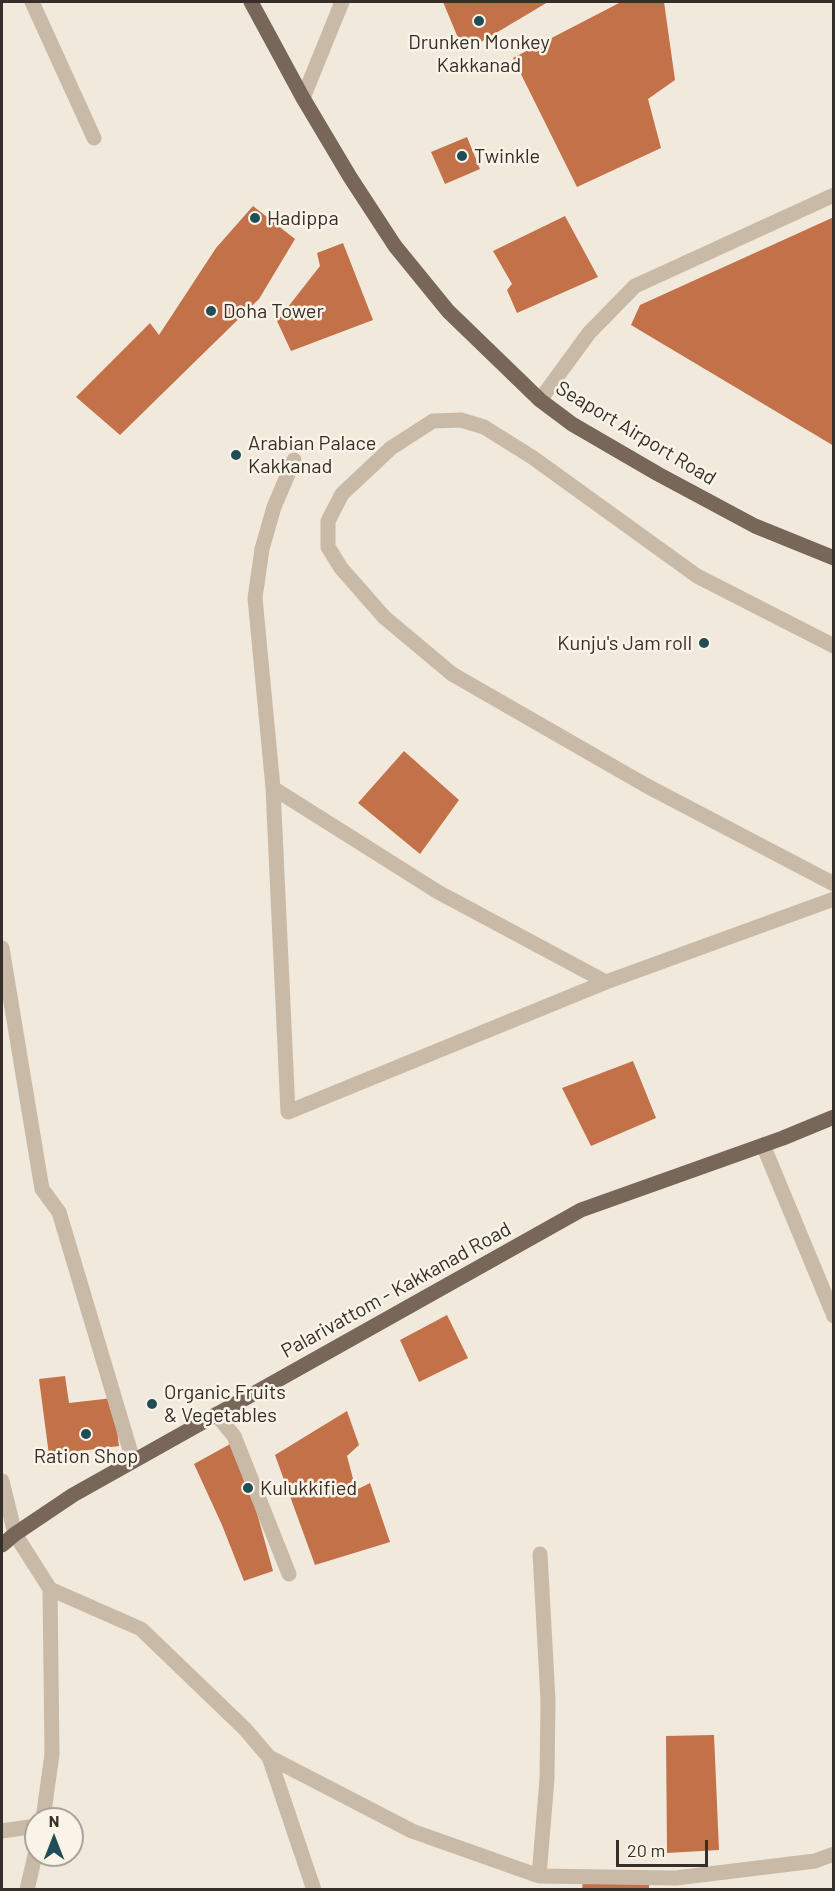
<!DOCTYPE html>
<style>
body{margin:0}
#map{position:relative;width:835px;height:1891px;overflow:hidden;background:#f1e9dc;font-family:Barlow,sans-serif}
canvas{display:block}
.frame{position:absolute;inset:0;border:3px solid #362e28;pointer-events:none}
.north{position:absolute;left:24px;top:1807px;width:60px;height:60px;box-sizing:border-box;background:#f9f3e8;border:2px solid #aba49b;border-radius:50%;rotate:0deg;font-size:16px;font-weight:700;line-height:24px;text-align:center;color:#362e28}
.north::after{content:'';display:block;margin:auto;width:21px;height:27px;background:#1f4e57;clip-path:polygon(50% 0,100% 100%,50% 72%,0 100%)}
.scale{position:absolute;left:616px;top:1840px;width:92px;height:27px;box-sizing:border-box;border:3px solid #362e28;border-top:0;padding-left:8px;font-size:18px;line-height:21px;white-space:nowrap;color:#362e28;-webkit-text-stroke:4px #f9f3e8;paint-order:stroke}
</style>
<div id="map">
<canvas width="835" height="1891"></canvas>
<div class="frame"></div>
<div class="north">N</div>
<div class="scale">20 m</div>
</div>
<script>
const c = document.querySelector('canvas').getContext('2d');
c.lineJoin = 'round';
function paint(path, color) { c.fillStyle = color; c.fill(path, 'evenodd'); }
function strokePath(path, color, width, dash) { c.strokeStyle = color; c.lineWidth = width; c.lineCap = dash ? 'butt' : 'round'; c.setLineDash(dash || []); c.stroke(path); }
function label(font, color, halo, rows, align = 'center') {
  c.font = font + ' Barlow,sans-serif'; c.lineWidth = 5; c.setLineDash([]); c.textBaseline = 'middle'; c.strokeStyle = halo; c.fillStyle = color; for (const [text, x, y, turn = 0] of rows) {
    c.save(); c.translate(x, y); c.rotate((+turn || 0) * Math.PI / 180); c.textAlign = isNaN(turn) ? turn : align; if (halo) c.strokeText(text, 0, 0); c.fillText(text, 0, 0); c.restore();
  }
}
paint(new Path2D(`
 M443,2H548L464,52Z
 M621,2H664L675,80L648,99L661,148L577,187L513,58Z
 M467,137L480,169L445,184L431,152Z
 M253,206L295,239L259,299L120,435L76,397L150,323L159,335L216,248Z
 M565,216L598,277L517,313L507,290L512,284L493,251Z
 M834,217V446L631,325L640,305Z
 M343,243L373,320L291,351L277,321L320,266L317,253Z
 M404,751L459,800L420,854L358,803Z
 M633,1061L656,1118L591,1146L562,1088Z
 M447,1315L468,1358L419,1382L400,1340Z
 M65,1376L69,1403L113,1398L119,1446L49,1455L39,1379Z
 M347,1411L359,1445L347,1456L356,1490L370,1483L390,1542L315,1565L275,1455Z
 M232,1443L247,1477L273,1571L244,1581L222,1525L194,1464Z
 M714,1735L719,1850L667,1853L666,1736Z
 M583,1880L649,1884V1890H582Z`), '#c37148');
strokePath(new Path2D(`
 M32,2L94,138`), '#c9baa8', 15);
strokePath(new Path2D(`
 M303,98L342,2
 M540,400L589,333L635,286L834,195
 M294,460L274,507L262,549L255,598L273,788L288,1112L606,982L834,899
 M834,646L697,576L532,457L484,427L461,420L433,421L391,448L342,494L328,521V547L341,568L384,617L452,674L647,786L834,884
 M273,788L438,892L606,982
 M2,948L42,1189L59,1212L133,1460
 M763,1145L834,1316
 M216,1414L234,1436L289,1574
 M2,1481L15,1534L50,1589L52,1754L43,1819
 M50,1589L141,1629L245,1729L269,1757L412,1831L539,1876L676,1878L815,1861L834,1854
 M269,1757L314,1890
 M2,1831L36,1826
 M539,1876L547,1779L548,1700L540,1554
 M27,1890L36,1851`), '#c9baa8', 15);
strokePath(new Path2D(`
 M251,2L303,98L350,177L395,246L448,311L540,400L572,424L658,474L755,526L834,558
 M2,1545L15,1534L73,1495L581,1210L783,1138L834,1117`), '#786659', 15);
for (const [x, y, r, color] of [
 [479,21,6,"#1f4e57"],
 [462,156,6,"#1f4e57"],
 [255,218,6,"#1f4e57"],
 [211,311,6,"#1f4e57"],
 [236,455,6,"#1f4e57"],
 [704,643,6,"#1f4e57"],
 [152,1404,6,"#1f4e57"],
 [86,1434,6,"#1f4e57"],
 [248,1488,6,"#1f4e57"]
]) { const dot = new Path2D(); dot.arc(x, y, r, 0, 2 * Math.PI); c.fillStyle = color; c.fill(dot); strokePath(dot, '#f9f3e8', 2); }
label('20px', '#362e28', '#f9f3e8', [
 ["Drunken Monkey",479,42,"center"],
 ["Kakkanad",479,65,"center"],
 ["Twinkle",474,156],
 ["Hadippa",267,218],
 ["Doha Tower",223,311],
 ["Arabian Palace",248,443],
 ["Kakkanad",248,466],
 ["Kunju's Jam roll",692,643,"right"],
 ["Organic Fruits",164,1392],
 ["& Vegetables",164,1415],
 ["Ration Shop",86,1456,"center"],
 ["Kulukkified",260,1488]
], 'left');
label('20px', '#362e28', '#f9f3e8', [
 ["Seaport Airport Road",636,433,31],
 ["Palarivattom - Kakkanad Road",396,1290,-29]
]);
</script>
